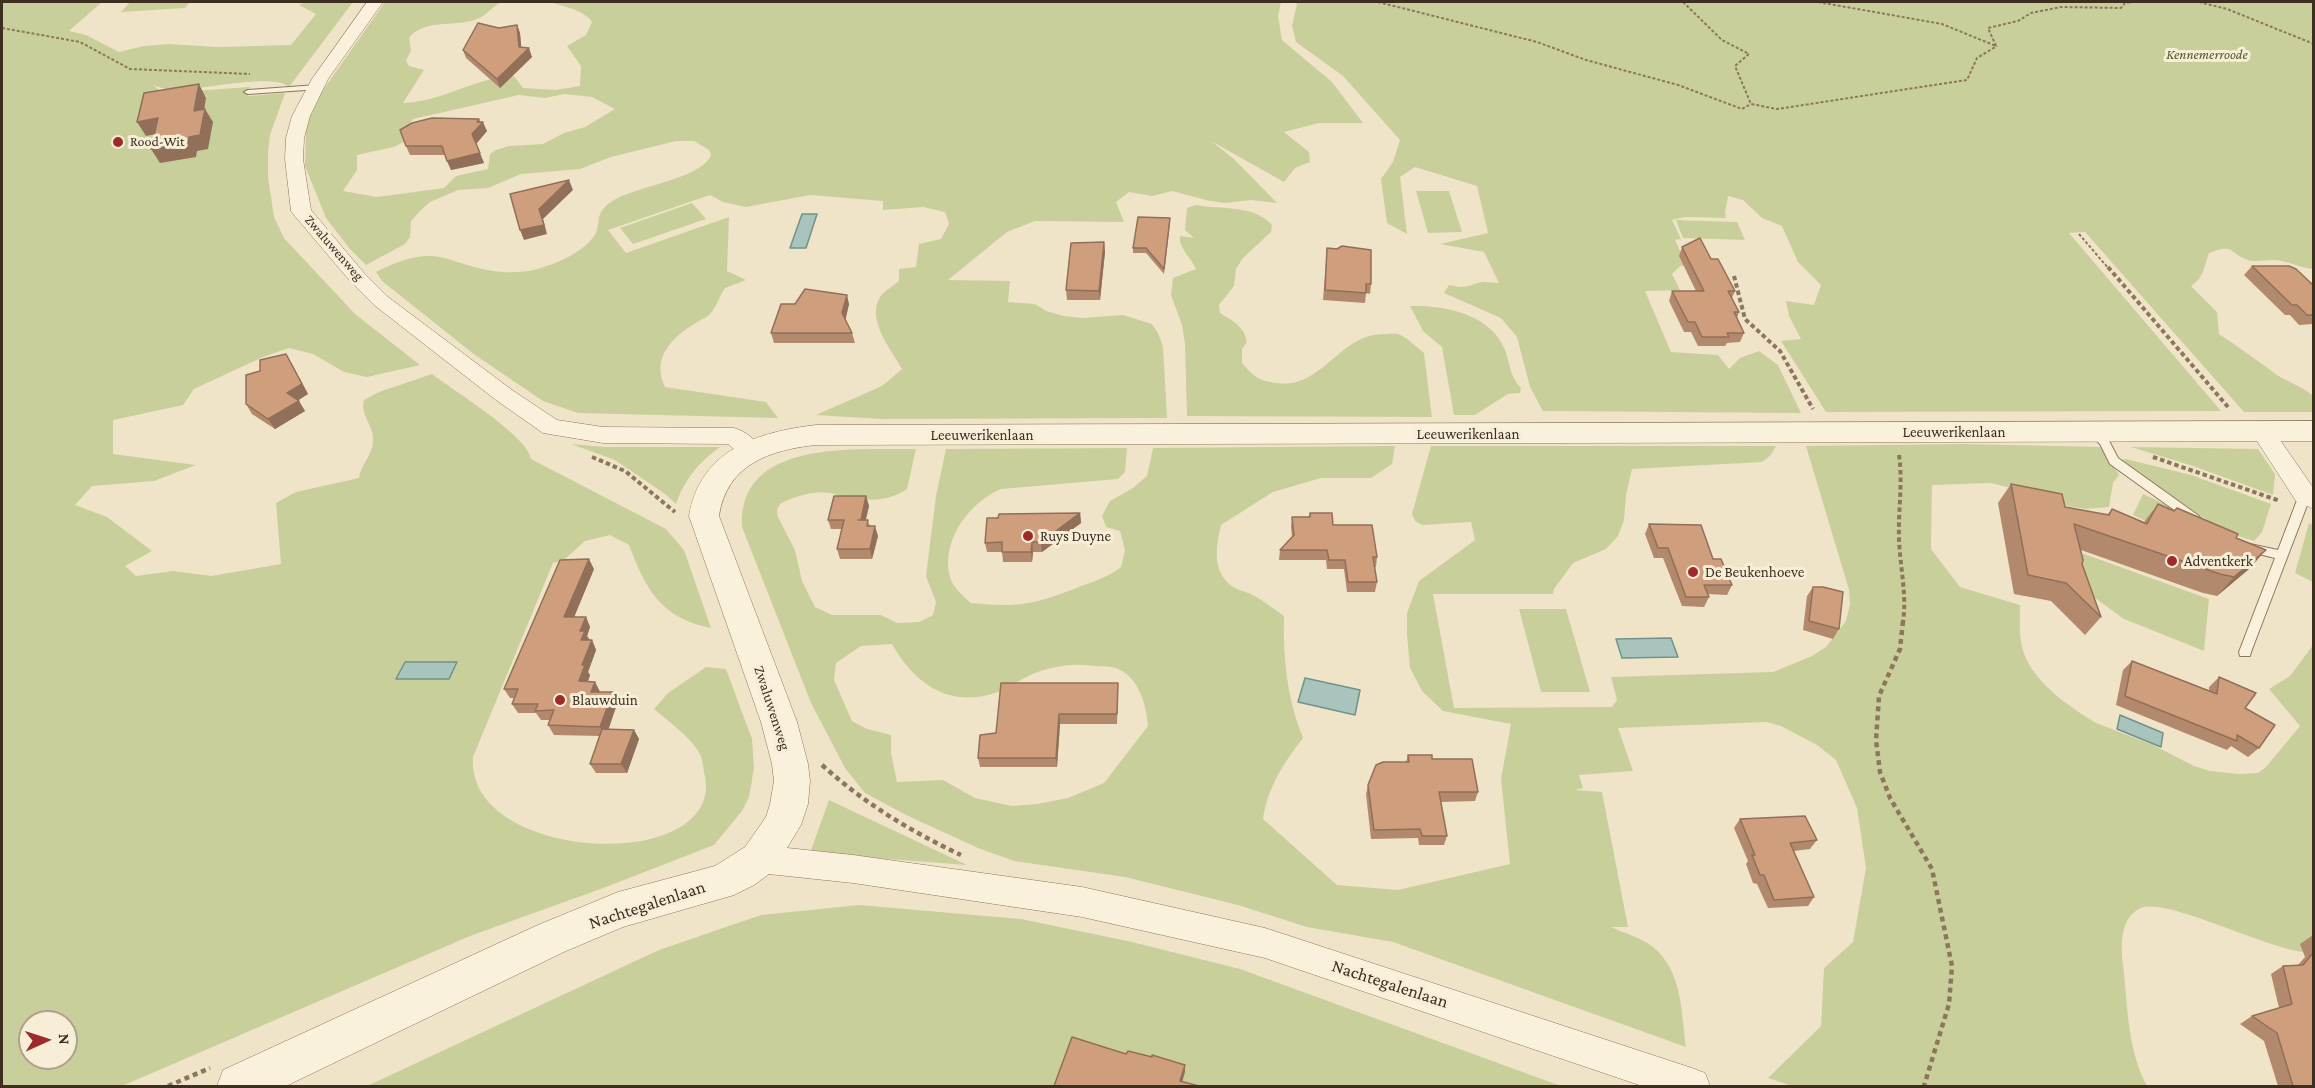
<!DOCTYPE html>
<style>
body{margin:0}
#map{position:relative;width:2315px;height:1088px;overflow:hidden;background:#f0e4c8;font-family:"Crimson Pro",serif}
canvas{display:block}
.frame{position:absolute;inset:0;border:3px solid #3d2e20;pointer-events:none}
.north{position:absolute;left:18px;top:1010px;width:60px;height:60px;box-sizing:border-box;background:#f7eed8;border:2px solid #ada18e;border-radius:50%;rotate:87deg;font-size:16px;font-weight:700;line-height:24px;text-align:center;color:#3d2e20}
.north::after{content:'';display:block;margin:auto;width:21px;height:27px;background:#9e2a2b;clip-path:polygon(50% 0,100% 100%,50% 72%,0 100%)}
</style>
<div id="map">
<canvas width="2315" height="1088"></canvas>
<div class="frame"></div>
<div class="north">N</div>
</div>
<script>
const c = document.querySelector('canvas').getContext('2d');
c.lineJoin = 'round';
function paint(path, color) { c.fillStyle = color; c.fill(path, 'evenodd'); }
function strokePath(path, color, width, dash) { c.strokeStyle = color; c.lineWidth = width; c.lineCap = dash ? 'butt' : 'round'; c.setLineDash(dash || []); c.stroke(path); }
function label(font, color, halo, rows, align = 'center') {
  c.font = font + ' "Crimson Pro",serif'; c.lineWidth = 6; c.setLineDash([]); c.textBaseline = 'middle'; c.strokeStyle = halo; c.fillStyle = color; for (const [text, x, y, turn = 0] of rows) {
    c.save(); c.translate(x, y); c.rotate((+turn || 0) * Math.PI / 180); c.textAlign = isNaN(turn) ? turn : align; if (halo) c.strokeText(text, 0, 0); c.fillText(text, 0, 0); c.restore();
  }
}
paint(new Path2D(`
 M2,2H102L69,31L86,35L119,52L144,46L169,44L217,47L291,45L316,14L299,5L305,2H353L289,87C273,72 198,91 174,90C167,90 159,87 153,85L163,93L250,87L248,96L285,93L270,135L268,152V177L274,217L284,238L355,314L420,365L367,377L344,372L313,354L289,348L263,357L194,389L183,405L113,420V454L196,465L154,481L92,486L75,505L107,517L152,551L125,566L136,576L173,571L211,576L281,564L276,503L296,492L359,478C361,464 375,452 373,437C372,424 360,414 364,400L379,392L432,374C454,391 528,436 531,459L666,529L684,550L711,628C661,618 646,590 629,545L610,535L585,541L564,560L553,563L473,757C465,863 724,875 705,776C703,770 703,760 700,754C690,736 669,722 654,709L668,693L706,667L726,669L752,739L754,768L749,797L742,811L714,845L606,887L470,936L122,1086H2ZM30,1022H66V1058H30Z
 M130,2H190L185,8L121,12Z
 M385,2H502C491,7 486,17 474,20C454,27 423,19 409,38L411,50L406,61L409,66L424,70L403,103C442,102 476,77 514,76L523,88L556,90L580,86L581,66L567,46L586,35L592,22C584,10 563,6 549,2H1281L1278,16L1282,40L1332,82L1363,123H1319L1284,132L1309,152L1310,162L1295,168L1284,182L1211,141L1234,159L1277,203L1251,200L1225,203L1210,201L1172,191L1152,196L1129,192L1116,202L1124,222L1035,221L1007,232L948,280L1010,281L1008,302L1035,304L1046,311L1064,316L1082,318L1123,315L1152,324L1158,333L1163,347L1167,418L881,419L816,415L882,386L902,369C891,349 866,320 880,297C884,291 893,286 899,281V269L916,267L919,244L941,239L949,224L945,212L923,207L883,210V201L810,195L746,207L723,202L710,195L608,230L626,253L729,217L727,271L746,280L725,288C720,295 717,305 711,313C708,317 700,320 696,323C672,337 651,358 665,387L766,402L778,418L578,413L543,401L475,355L382,281L376,272C393,263 414,255 433,256C444,257 454,261 464,264C489,272 515,276 541,268C560,262 583,252 595,235C598,230 598,223 599,217C603,204 618,197 630,193C650,185 704,175 711,155L709,150L694,141H676L611,157L580,169L521,174L488,188L458,190L430,202L420,211L411,221L410,237L405,244L366,265L350,249L326,218L305,166L306,130L309,118L323,90ZM564,94L592,97L615,109L585,127L564,133L543,144L509,146L496,150L490,154L488,169L456,176L444,188L377,197L343,191L357,170V155L394,147L407,140L409,125L413,119L519,95L545,98Z
 M1294,2H2313V269C2301,268 2293,263 2281,261C2271,258 2258,263 2248,260C2228,253 2235,243 2209,253C2204,267 2204,278 2191,286L2217,312L2219,334C2239,347 2258,361 2277,375C2289,383 2301,385 2313,396V412H2244L2085,232L2069,233L2221,411L1826,412L1781,341L1801,339L1789,316L1786,301L1814,305L1821,285L1798,262L1782,226L1762,218L1743,200L1728,196L1725,213L1726,218L1685,217L1672,220L1681,239L1675,240L1687,266H1680L1672,274L1680,290L1645,291L1671,352L1718,355L1729,369L1740,358L1759,351L1778,365L1801,413L1543,411L1530,387L1517,337L1501,318L1444,293L1449,285C1461,288 1467,287 1478,283C1484,281 1493,283 1499,283L1484,252L1440,244L1488,233L1477,186L1415,167L1400,177L1407,234L1387,223L1381,179L1393,162L1400,140L1343,76L1296,42L1292,26L1297,4Z
 M1416,191H1449L1462,232L1428,233Z
 M692,203L706,219L633,244L620,228Z
 M1196,205C1222,210 1253,204 1272,225L1271,232L1243,258L1236,269L1234,286L1219,305L1220,313C1233,321 1244,326 1247,342L1242,349V363C1253,376 1259,381 1276,383C1323,390 1338,334 1384,334C1388,334 1395,333 1398,334C1407,337 1417,348 1424,353L1432,417L1187,416L1185,344L1182,325L1171,295L1173,278L1196,269C1191,257 1178,248 1180,236L1194,238L1185,230L1187,208Z
 M1676,220L1737,222L1745,240L1683,238Z
 M1410,306C1445,305 1491,314 1505,350C1510,364 1510,377 1521,388L1520,393L1508,394L1475,415H1454L1442,347L1423,331Z
 M571,444L604,447H720C698,463 685,479 676,504L665,494L615,460Z
 M1965,444L2101,447L2119,475L2113,483L2109,507L2086,509L2068,506L2050,498L1991,483L1932,485L1931,549L1960,587L2020,605C2020,618 2019,633 2022,647C2030,680 2068,706 2096,723L2153,745L2194,766L2210,771L2239,774L2258,773L2266,767L2300,726L2269,689L2290,676L2313,645V953C2272,953 2169,897 2141,908C2119,918 2121,946 2123,965C2128,1006 2127,1049 2147,1086H1792L1768,1078L1821,1026L1824,968L1853,942L1866,868L1857,808L1836,760L1817,745L1781,726L1766,722L1618,728L1633,771L1579,775L1583,788L1574,790L1602,792L1628,927H1611C1624,933 1642,938 1653,947C1683,972 1681,1012 1686,1047L1393,942L1307,927L1238,905L1125,877L1014,861L978,848L906,815L865,793L845,768L811,703L742,527C738,438 856,450 916,449L907,489C882,506 857,499 830,493C815,490 792,497 780,504L777,510L778,517L795,550L802,581L815,607L832,615H881L897,623L919,622L933,615L936,602L926,576L936,496L946,449L1127,448L1125,472L1118,479L1001,489C969,502 937,545 952,582C956,590 964,597 971,603C1018,608 1036,604 1079,587C1095,581 1108,577 1121,567L1125,550L1120,531L1106,527L1102,516L1110,501L1133,488L1147,476L1153,448L1395,446L1392,464L1371,478H1321L1273,492L1221,525C1216,547 1211,574 1235,588C1241,591 1247,592 1253,595C1264,601 1274,609 1284,616C1283,659 1287,697 1303,738C1284,763 1268,786 1263,819L1337,885L1398,890L1510,864L1501,779L1511,724L1443,711L1422,691L1410,668L1407,635V613L1419,581L1475,540L1471,522L1422,525L1415,521L1412,514L1431,446H1776L1771,455L1762,462L1632,469L1626,495L1624,520L1618,536L1606,549L1573,563L1554,589L1553,594H1433L1454,708L1612,707L1617,700L1611,677L1773,672L1812,656L1826,647L1846,621L1850,604L1849,590L1806,446ZM892,644C915,685 951,709 998,692C1011,687 1022,678 1035,673C1055,666 1073,663 1094,666C1101,667 1110,666 1116,668C1139,677 1146,704 1148,726L1104,783L1068,798L1037,804L1012,806L975,798L943,780L897,782L891,753V735L867,729L852,721L834,680L836,663L861,646Z
 M2131,447L2258,449L2275,474L2273,495L2193,466Z
 M2126,459L2191,475L2271,504L2262,532L2254,541L2232,534L2211,523L2120,460Z
 M2143,494L2167,505L2244,558L2242,566L2133,515Z
 M2309,523L2313,525V582L2295,573Z
 M2076,551L2209,599L2204,651L2124,619L2077,585Z
 M1519,609H1566L1590,692H1541Z
 M829,800L967,865L810,853Z
 M859,905L1021,919L1132,942L1240,969L1561,1086H367L659,950L761,915Z`), '#c9cf9b');
const water = new Path2D(`
 M802,214H817L806,248H790Z
 M1671,638L1678,657L1622,658L1616,639Z
 M405,662H457L449,679H396Z
 M1305,678L1360,690L1355,715L1298,702Z
 M2120,715L2163,733L2161,747L2117,729Z`);
paint(water, '#a9c4bc');
strokePath(water, '#6f938a', 1.5);
const service = new Path2D(`
 M317,85H320V89L248,94L244,92L248,90Z
 M2093,427L2097,428L2108,439L2118,458L2199,516L2201,519L2199,522H2191L2110,464L2100,444L2087,431Z
 M2305,491L2311,495L2251,652L2250,656H2240L2239,652L2275,558L2246,551L2244,548L2250,544L2278,550L2299,495Z`);
const minor = new Path2D(`
 M367,2H383L328,79L310,116L304,138L303,159L311,210L364,273L388,297L512,390L557,420L603,427L734,428C746,431 757,441 763,451L759,457C745,461 739,453 728,444L603,443L543,433L496,400L374,305L350,281L294,215L291,211L285,159L286,138L292,116L312,79Z
 M2265,422L2273,424L2280,440L2314,489V509L2296,501L2257,441L2253,430L2257,424Z
 M759,845L853,855L1082,887L1265,928L1692,1068L1705,1073L1710,1086H1642L1265,958L1082,917L853,883L759,873L748,869L743,859L748,849Z`);
const tertiary = new Path2D(`
 M2314,421V441L816,445C770,450 727,464 719,516L797,722L808,764L810,781L808,804L801,825L773,871L754,885L734,895L623,927L566,951L286,1086H217L223,1070L538,925L618,892L715,866L745,847L766,817L770,804L774,781L772,764L761,722L689,516C700,450 757,432 816,425Z`);
strokePath(service, '#8d765c', 2);
strokePath(minor, '#8d765c', 1);
strokePath(tertiary, '#8d765c', 1);
strokePath(new Path2D(`
 M1378,2L1537,42L1586,60L1678,85L1742,109L1751,104
 M1683,2L1722,40L1749,54L1735,66L1751,104L1777,109L1967,80L1977,58L1997,46
 M1818,2L1942,24L1996,46
 M2199,2L2227,9L2314,44
 M2,28L80,42L130,69L250,74
 M1996,46L1988,28L2018,21L2031,13L2061,7L2121,8L2125,3L2132,2
 M2079,234L2109,269`), '#8d765c', 2, [3, 2]);
strokePath(new Path2D(`
 M2108,267L2228,407
 M1734,276L1745,319L1780,351L1813,409
 M1899,455C1903,483 1898,510 1899,539C1900,567 1907,594 1903,622
 M592,457L625,471L675,512
 M2153,457L2280,501`), '#8d765c', 4, [4.5, 3]);
strokePath(new Path2D(`
 M1903,621L1900,649L1879,696L1876,740L1880,772L1890,798L1932,869L1952,966L1949,1004L1924,1086
 M822,765C864,803 910,831 961,855
 M168,1086L210,1068`), '#8d765c', 4.5, [5, 4]);
paint(service, '#faf1dc');
paint(minor, '#faf1dc');
paint(tertiary, '#faf1dc');
paint(new Path2D(`
 M517,25L520,33L521,48L532,57L500,88L466,58L463,50L499,28Z
 M480,122L487,131L476,144L484,163L451,170L445,155H410L406,146Z
 M1170,218V223L1164,274L1146,253H1133V248Z
 M1104,242L1105,252L1100,300H1067L1066,290Z
 M1682,247L1711,259L1735,291L1732,298L1739,312L1737,318L1744,333L1740,342L1727,343L1725,346H1698L1691,332H1684L1669,301L1672,291H1696L1679,256Z
 M1327,248L1371,284L1370,294L1366,293L1365,303L1323,300Z
 M2252,266L2313,285V324L2299,325L2290,315H2285L2244,275Z
 M849,304L845,319L852,333L855,343H774L771,333Z
 M292,364L308,394L298,400L305,411L275,429L252,414L246,404Z
 M2011,484L2065,507L2107,515L2112,509L2144,522L2158,504L2236,538L2249,569L2217,596L2203,593L2081,550L2082,564L2101,617L2085,635L2051,601L2014,594L1998,503Z
 M866,496L869,506L866,520L878,536L872,559H840L837,549L842,529H831L828,520Z
 M1080,513L1081,523L1042,552H1033L1032,562H1003L1002,552H987L985,543Z
 M1310,513L1333,525L1377,557L1376,567H1374L1377,582L1375,592H1347L1344,569H1327L1326,560H1279L1280,550L1292,537L1291,527L1292,517H1309Z
 M1649,524L1713,559L1732,585L1727,595L1708,594L1709,597L1704,607L1682,606L1663,558H1654L1645,534Z
 M594,569L574,617H586L590,627L587,636L589,640H592L596,650L588,672L590,675L588,682H595L600,692L618,701L608,729L634,730L639,739L627,773H596L590,764L600,736L554,735L548,725L550,720H541L536,713H518L512,704L514,698H510L504,689Z
 M1813,587L1839,629L1833,639L1803,630L1807,596Z
 M2132,661L2209,691V687L2219,677L2245,708L2259,748L2248,757L2231,746L2227,750L2116,705L2123,670Z
 M1118,683L1117,724H1060L1057,767H980L978,758L996,733Z
 M1408,755L1432,759L1478,792L1475,801L1441,802L1447,836L1444,845H1419L1418,838L1371,839L1366,794L1368,785L1406,762Z
 M1740,819L1817,840L1810,849L1794,851L1814,897L1808,906L1768,908L1757,884L1753,883L1746,864L1748,861L1734,828Z
 M2313,935V1086H2278L2264,1041L2240,1024L2252,1016L2279,1008L2271,974L2283,966L2298,965L2305,957L2300,944Z`), '#b2896c');
paint(new Path2D(`
 M517,25L520,33L522,55L529,48L532,57L500,88L497,79L519,47Z
 M199,84L206,98L202,124L194,111Z
 M205,109L213,122L208,149L197,151L196,157L160,163L151,149Z
 M158,118L167,132L146,136L137,122Z
 M479,119L481,124L483,122L487,131L476,144L484,163L451,170L447,161L472,134L477,122Z
 M569,180L573,190L543,219L547,234L524,240L520,230L539,209Z
 M1104,242L1105,252L1100,300L1099,291Z
 M847,295L849,304L845,322L842,313Z
 M286,354L308,394L294,403L287,393Z
 M299,401L305,411L275,429L268,419Z
 M866,496L869,506L863,529L861,520Z
 M1080,513L1081,523L1042,552L1041,542Z
 M875,526L878,536L872,559L870,549Z
 M1032,542L1033,552L1032,562L1031,552Z
 M2266,550L2249,569L2217,596L2234,577Z
 M589,559L594,569L570,627L564,617Z
 M586,617L590,627L587,636L590,640H581L580,631Z
 M592,640L596,650L588,672L590,675L584,691L579,681L582,665Z
 M595,682L600,692H591Z
 M613,692L618,701L606,737L600,727Z
 M1059,714L1060,724L1057,767L1056,758Z
 M634,730L639,739L627,773L621,764Z
 M1185,1065V1072L1181,1086L1180,1081Z`), '#916f58');
const building = new Path2D(`
 M478,23L499,28L517,25L519,47L529,48L497,79L463,50Z
 M199,84L194,111L205,109L200,135L189,137L188,143L151,149L158,118L137,122L144,93Z
 M432,118L479,119L477,122H483L472,134L480,153L447,161L442,146H406L400,130L412,123Z
 M569,180L539,209L544,225L520,230L510,194Z
 M1138,217L1170,218L1164,269L1146,248H1133Z
 M1700,238L1711,259H1718L1735,291H1728L1739,312H1734L1744,333H1727L1729,337H1702L1695,322H1688L1672,291H1704L1682,247Z
 M1104,242L1099,291L1066,290L1071,243Z
 M1342,246L1371,250V284H1366V293L1325,290L1327,248L1337,249Z
 M2252,266H2289L2296,269L2313,285V315H2307L2297,305H2292Z
 M805,289L847,295L842,313L852,333H771L781,304H795Z
 M286,354L302,384L287,393L299,401L268,419L246,404V375L260,371V360Z
 M2011,484L2062,494L2065,507L2109,515L2112,509L2147,524L2158,504L2174,511L2177,508L2238,534L2236,538L2266,550L2234,577L2220,574L2074,524L2083,560L2082,564L2101,617L2066,583L2028,575Z
 M834,496H866L861,520H858H868L867,526H875L870,549H837L844,520H828Z
 M1080,513L1041,542H1032L1031,552H1002V542L985,543L987,518H998L999,514Z
 M1310,513H1332L1333,525H1372L1377,557H1373L1377,582H1348L1345,560H1329L1327,550H1280L1294,535L1292,517H1310Z
 M1649,524L1701,525L1713,559H1721L1732,585H1704L1709,597H1686L1668,548H1658Z
 M589,559L564,617H586L580,631H585L581,640H592L582,665H585L579,681L595,682L591,692H613L600,727L548,725L554,710L535,711L538,704H512L518,689H504L560,560Z
 M1813,587H1823L1843,592L1839,629L1809,621Z
 M2132,661L2217,694L2219,677L2256,693L2245,708L2275,725L2259,748L2237,735V741L2125,696Z
 M1001,683H1118L1117,714H1059L1056,758H978L980,735L996,733Z
 M602,729L634,730L621,764H590Z
 M1408,755H1432V759H1472L1478,792H1439L1447,836H1422L1420,829L1374,830L1368,785L1376,765L1383,762H1409Z
 M1805,816L1817,840L1790,843L1814,897L1774,900L1764,875H1760L1752,855H1755L1740,819Z
 M2313,953V1086H2293L2277,1033L2252,1016L2292,1004L2283,966L2303,965Z
 M1072,1037L1126,1054L1128,1051L1152,1057V1055L1185,1065L1180,1081L1199,1086H1054Z`);
paint(building, '#cf9f7d');
strokePath(building, '#916f58', 1.5);
for (const [x, y, r, color] of [
 [118,142,6,"#9e2a2b"],
 [1028,536,6,"#9e2a2b"],
 [2172,561,6,"#9e2a2b"],
 [1693,572,6,"#9e2a2b"],
 [560,700,6,"#9e2a2b"]
]) { const dot = new Path2D(); dot.arc(x, y, r, 0, 2 * Math.PI); c.fillStyle = color; c.fill(dot); strokePath(dot, '#f7eed8', 2); }
label('italic 14px', '#4d5a26', '#f7eed8', [
 ["Kennemerroode",2207,55]
]);
label('14px', '#3d2e20', '#f7eed8', [
 ["Rood-Wit",130,142]
], 'left');
label('14px', '#3d2e20', '#f7eed8', [
 ["Zwaluwenweg",334,248,49]
]);
label('15px', '#3d2e20', '#f7eed8', [
 ["Leeuwerikenlaan",1954,432],
 ["Leeuwerikenlaan",1468,434],
 ["Leeuwerikenlaan",982,435],
 ["Zwaluwenweg",772,708,72]
]);
label('15px', '#3d2e20', '#f7eed8', [
 ["Ruys Duyne",1040,536],
 ["Adventkerk",2184,561],
 ["De Beukenhoeve",1705,572],
 ["Blauwduin",572,700]
], 'left');
label('18px', '#3d2e20', '#f7eed8', [
 ["Nachtegalenlaan",647,905,-18],
 ["Nachtegalenlaan",1390,984,18]
]);
</script>
